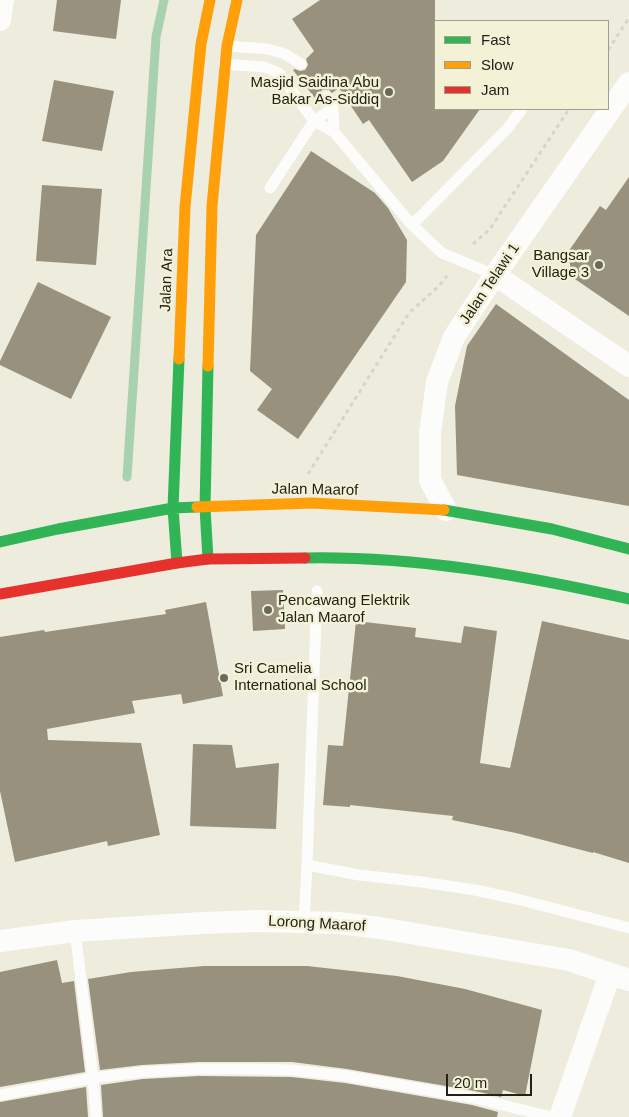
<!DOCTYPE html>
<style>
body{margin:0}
#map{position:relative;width:629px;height:1117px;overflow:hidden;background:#edecdd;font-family:Helvetica,sans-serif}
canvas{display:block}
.legend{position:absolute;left:434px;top:20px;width:175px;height:90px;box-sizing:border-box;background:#f3f2d7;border:1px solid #a09f8b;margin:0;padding:6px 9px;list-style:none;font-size:15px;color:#232219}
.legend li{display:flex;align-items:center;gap:10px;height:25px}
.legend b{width:25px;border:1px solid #a09f8b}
.scale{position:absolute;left:446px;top:1074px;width:86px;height:22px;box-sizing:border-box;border:2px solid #232219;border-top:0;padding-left:6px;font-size:15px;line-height:18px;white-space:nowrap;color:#232219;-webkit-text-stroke:4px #f3f2d7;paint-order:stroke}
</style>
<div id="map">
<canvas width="629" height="1117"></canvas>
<ul class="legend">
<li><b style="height:6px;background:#30b455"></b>Fast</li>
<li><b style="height:6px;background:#ff9f0a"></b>Slow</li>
<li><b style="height:6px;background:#e5322d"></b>Jam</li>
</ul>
<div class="scale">20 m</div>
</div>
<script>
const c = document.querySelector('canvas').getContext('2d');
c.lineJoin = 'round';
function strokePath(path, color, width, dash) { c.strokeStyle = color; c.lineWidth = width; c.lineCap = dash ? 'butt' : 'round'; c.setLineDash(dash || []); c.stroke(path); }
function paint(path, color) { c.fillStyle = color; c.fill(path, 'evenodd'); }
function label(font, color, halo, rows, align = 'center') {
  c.font = font + ' Helvetica,sans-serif'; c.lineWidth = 5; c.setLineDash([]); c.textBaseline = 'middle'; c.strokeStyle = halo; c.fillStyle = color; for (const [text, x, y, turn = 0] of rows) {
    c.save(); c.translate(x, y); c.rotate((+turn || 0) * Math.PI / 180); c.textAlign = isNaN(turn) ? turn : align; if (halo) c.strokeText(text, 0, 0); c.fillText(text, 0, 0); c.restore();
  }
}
strokePath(new Path2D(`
 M127,477L156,37L164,0`), '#a8d1b0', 9);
paint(new Path2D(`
 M57,0H121L116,39L53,31Z
 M320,0H435V109H480L443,161L412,182L369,120L363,124L339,88L332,93L329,90H322L319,94L320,101L318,102L293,70L295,69L300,71L305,70L308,65L306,59L314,51L292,19Z
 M54,80L114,91L102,151L42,141Z
 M311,151L375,193L388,208L407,240L406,282L298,439L257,410L272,389L250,371L256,235Z
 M629,177V316L572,277L568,252L600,206L606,210Z
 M42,185L102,189L96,265L36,261Z
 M38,282L111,317L71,399L0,365V361Z
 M496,304L629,400V506L457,475L455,406L467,346Z
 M283,590L285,629L253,631L251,591Z
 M206,602L223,696L183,704L181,694L132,701L135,713L47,729L48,740L141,743L160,835L108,846L107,841L15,862L0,791V637L44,630L45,632L166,614L165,610Z
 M356,621L416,628L415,637L461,643L464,626L497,631L480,763L510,768L542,621L629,640V863L593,852V853L516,833L452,820L453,816L350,805V807L323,805L328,745L343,746Z
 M193,744L232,745L236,768L279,763L276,829L190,826Z
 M57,960L62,983L74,981L85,1072L0,1087V972Z
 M204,966H307L397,976L465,989L542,1010L525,1096L503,1090L501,1097L475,1091L347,1069L292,1062H199L142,1065L100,1070L88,979L131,972Z
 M199,1076L291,1077L345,1083L472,1105L498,1112L497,1117H103L101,1085L143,1079Z
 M86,1087L88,1117H0V1102Z`), '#97917e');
strokePath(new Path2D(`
 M608,50L629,18
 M473,244L490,229L569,109
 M308,474L409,313L438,287L447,276`), '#d4d4d0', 3, [4, 4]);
strokePath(new Path2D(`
 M228,46L268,49L285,54L301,64
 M224,64L264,67L279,73L314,121L334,132L412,225L442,253L495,275
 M326,97L333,108L334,132
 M270,188L314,121L333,108
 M412,225L507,129L522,109
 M307,865L359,875L422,882L475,890L517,899L629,928
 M304,923L307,865L317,591
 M75,931L93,1078L96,1117
 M0,1095L93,1078L142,1072L199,1069H251L292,1070L346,1076L474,1098L552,1117`), '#fcfcfa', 11);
strokePath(new Path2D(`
 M0,20L3,0
 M495,275L629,366
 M446,510L430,480V433L437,382L454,337L495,275L629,83
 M0,941L75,931L202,923L258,921L339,923L380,928L569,960L629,980
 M560,1117L610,974`), '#fcfcfa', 22);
strokePath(new Path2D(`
 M444,510L552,529L629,549
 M0,542L58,529L173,508L197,507
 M305,558C414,556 523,575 629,599
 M208,559L205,508L208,366
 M177,563L173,508L179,359`), '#30b455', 11);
strokePath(new Path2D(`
 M179,359L185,207L201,44L210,0
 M208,366L212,206L227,46L237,0
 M197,507L312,503L444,510`), '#ff9f0a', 11);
strokePath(new Path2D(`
 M0,594L177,563L208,559L305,558`), '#e5322d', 11);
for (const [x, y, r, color] of [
 [389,92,5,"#6a695e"],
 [599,265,5,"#6a695e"],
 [268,610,5,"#6a695e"],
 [224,678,5,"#6a695e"]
]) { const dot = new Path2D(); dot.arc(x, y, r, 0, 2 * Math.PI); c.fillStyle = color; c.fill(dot); strokePath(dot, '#f3f2d7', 2); }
label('15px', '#232219', '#f3f2d7', [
 ["Masjid Saidina Abu",379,83],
 ["Bakar As-Siddiq",379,100],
 ["Bangsar",589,256],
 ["Village 3",589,273],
 ["Pencawang Elektrik",278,601,"left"],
 ["Jalan Maarof",278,618,"left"],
 ["Sri Camelia",234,669,"left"],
 ["International School",234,686,"left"]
], 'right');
label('15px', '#232219', '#f3f2d7', [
 ["Jalan Ara",167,280,-88],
 ["Jalan Telawi 1",490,284,-56],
 ["Jalan Maarof",315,490,1],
 ["Lorong Maarof",317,924,3]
]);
</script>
